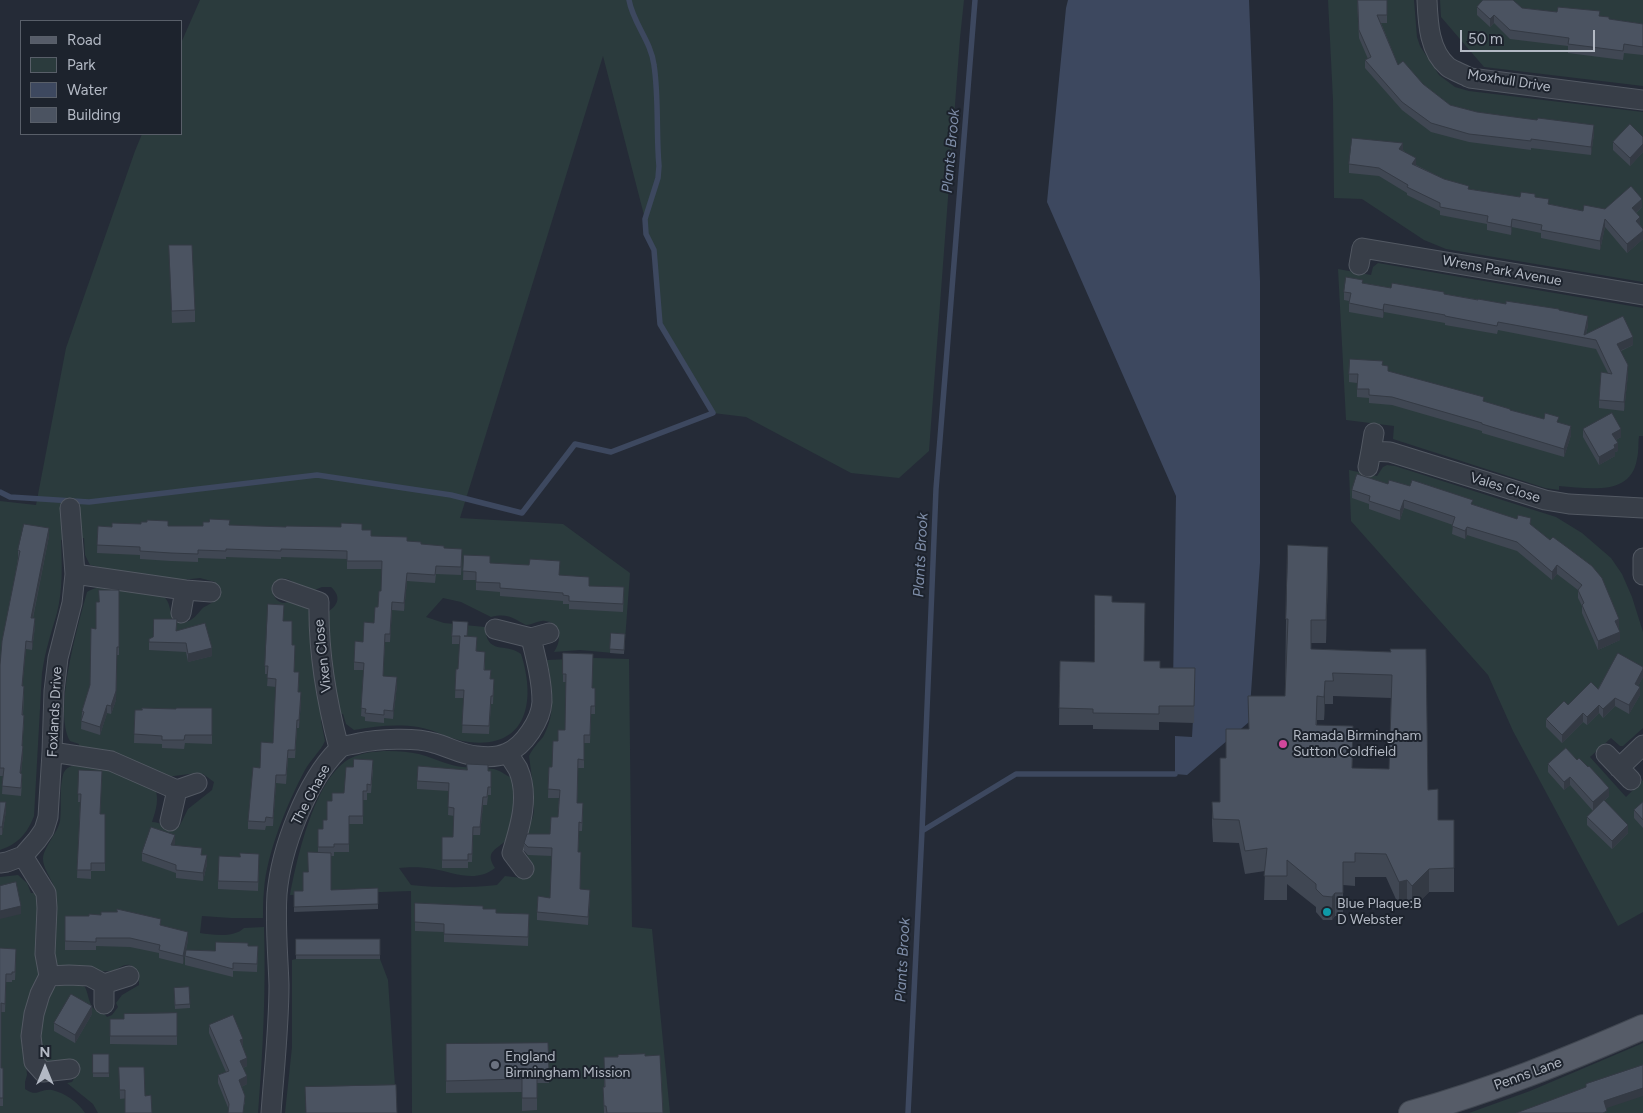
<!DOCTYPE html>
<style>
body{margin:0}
#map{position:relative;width:1643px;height:1113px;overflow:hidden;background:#252b37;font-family:Figtree,sans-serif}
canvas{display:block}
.legend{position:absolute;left:20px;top:20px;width:162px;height:115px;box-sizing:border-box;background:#1d232d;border:1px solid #595f69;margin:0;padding:6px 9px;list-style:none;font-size:15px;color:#b3b9c4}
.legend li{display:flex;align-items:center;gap:10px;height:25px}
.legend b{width:25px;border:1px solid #595f69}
.north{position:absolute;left:20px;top:1043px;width:50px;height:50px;-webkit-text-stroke:4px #1d232d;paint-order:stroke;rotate:0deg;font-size:14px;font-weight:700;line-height:20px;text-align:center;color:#b3b9c4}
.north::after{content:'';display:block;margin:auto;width:18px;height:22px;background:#b3b9c4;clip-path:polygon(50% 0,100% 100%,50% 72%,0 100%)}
.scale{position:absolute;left:1460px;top:30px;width:135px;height:22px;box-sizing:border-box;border:2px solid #b3b9c4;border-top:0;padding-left:6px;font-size:15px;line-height:18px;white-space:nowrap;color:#b3b9c4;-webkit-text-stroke:4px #1d232d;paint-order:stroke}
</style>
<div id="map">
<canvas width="1643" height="1113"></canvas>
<ul class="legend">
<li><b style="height:6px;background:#565c68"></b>Road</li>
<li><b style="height:14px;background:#2b3b3d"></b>Park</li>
<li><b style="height:14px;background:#3d485f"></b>Water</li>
<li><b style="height:14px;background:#4b5361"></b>Building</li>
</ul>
<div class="north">N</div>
<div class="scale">50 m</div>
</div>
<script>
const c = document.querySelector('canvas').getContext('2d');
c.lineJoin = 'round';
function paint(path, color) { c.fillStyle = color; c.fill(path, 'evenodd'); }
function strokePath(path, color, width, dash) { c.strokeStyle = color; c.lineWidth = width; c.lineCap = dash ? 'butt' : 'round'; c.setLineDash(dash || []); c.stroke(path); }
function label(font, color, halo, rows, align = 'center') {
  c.font = font + ' Figtree,sans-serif'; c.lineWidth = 4; c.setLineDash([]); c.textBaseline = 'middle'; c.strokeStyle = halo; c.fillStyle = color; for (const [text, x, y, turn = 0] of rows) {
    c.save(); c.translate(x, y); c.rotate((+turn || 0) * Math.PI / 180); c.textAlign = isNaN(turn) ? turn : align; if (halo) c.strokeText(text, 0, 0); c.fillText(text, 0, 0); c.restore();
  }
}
paint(new Path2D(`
 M200,0H964L960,38L929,451L899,478L851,473L746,417L713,413L660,324L654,250L646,234L645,219L603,56L460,518L563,524L630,573L624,654L580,650L554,652C562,641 562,622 545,621C539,620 533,625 526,625C512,618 508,613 491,617L461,602L443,598L426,617L444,623L485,627C487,656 505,642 521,654C536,700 528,749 469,742C451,740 436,730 418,727C397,724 375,726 354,730L346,724L343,714L337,713L331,649L329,643L326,613C338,606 342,597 331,587H322L312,591C306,589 299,587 294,583C291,581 291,580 287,579C274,575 267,595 280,602C285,604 286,602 291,601C295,601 302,604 306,606L310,613L324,714L321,721L325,741C320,752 311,759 305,770C287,804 267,852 264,890C263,899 263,909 263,918H231L202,916L200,933C213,935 234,938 244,928L264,927C266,989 263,1051 258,1113H98L93,1104L67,1083L72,1082L76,1075L44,1061L39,1055V1013L53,989C62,981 75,982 85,987C88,993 89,1003 93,1008C97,1012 103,1011 107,1017L112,1015L118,1007L116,1003L122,995L139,985C139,978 138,967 130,965C123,964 120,968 115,970C108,973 67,971 61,967C58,966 56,964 54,962L51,888L54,887C51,878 43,868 43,859C43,848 57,834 60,821C62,806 59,789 63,775C69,749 139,780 154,786C160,798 156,810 152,822C164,822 167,832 179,827L188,809L212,790L214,782L203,774L197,773L166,777L79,750V744L70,741C53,711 78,625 87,592C102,581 141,591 160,594C175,602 165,617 181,623C191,622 195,617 201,610C204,606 211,604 215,601C217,594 218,589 215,582L200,578L182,580L113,575V570L90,565L85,555L84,538L61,540C62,565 63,589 57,613C51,633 45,652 42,673L34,816C27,834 18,844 0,850V501L36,505L66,348L135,151L142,134H181V43Z
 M1328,0H1414L1417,37L1420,46L1439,75L1455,87L1469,91L1643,112V282L1446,249L1424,240L1362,199L1334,198L1333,100Z
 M1440,0H1643V86L1484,67L1441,17Z
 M1378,263L1643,308V436H1639C1638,443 1639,451 1637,459C1631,497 1588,488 1559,486V490L1545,488L1393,439L1394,426L1346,420L1338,269L1371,275L1373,267Z
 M1387,465L1395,466L1556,517L1582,533L1611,558L1622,574L1632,597L1643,632V728L1623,746H1620L1611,738L1590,757L1626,797L1643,780V912L1618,926L1513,731L1488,675L1351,521L1349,470L1377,476L1383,467Z
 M595,658L629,659L632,927L652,929L670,1113H412L411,891L290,895C297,858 315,776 351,758C370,749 398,750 419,754C430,757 441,762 452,765C466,769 480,767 494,769C502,771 506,776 514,779L515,807L506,840C497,850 484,851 495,868C476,883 455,873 434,869C423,867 409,867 399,868L411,885C440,888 468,888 497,885L505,876L522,878L527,876L531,865C529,857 522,848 524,839C525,828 534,822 534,809C534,801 529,795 529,787L533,786L529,756C532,749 538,743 543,737C557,713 552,685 547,660Z
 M18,875L27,883L31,893H36L38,899L39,975L23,1032L27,1075L25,1082V1089C38,1098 40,1088 52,1090C65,1093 78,1102 85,1113H0V877Z
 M296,959H380L388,980L396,1101L305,1103L306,1113H285L292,1047V960Z
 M1643,1043V1113H1469L1530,1091Z`), '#2b3b3d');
paint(new Path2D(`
 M1068,0H1249L1260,281V563L1249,722L1187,775L1175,774V736L1192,737L1195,684H1173L1176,496L1047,202L1066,8Z`), '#3d485f');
strokePath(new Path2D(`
 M0,492L10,497L89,502L317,475L451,495L522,513L575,444L611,452L713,413L660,324L654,250L646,234L645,219L658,178L659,166C656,133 659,98 654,65C651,41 633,23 629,0
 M922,831L1016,774H1175
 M908,1113L922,831L936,489L975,0`), '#3d485f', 5.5);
const minor = new Path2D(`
 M1427,0C1428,23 1429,51 1448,67C1454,71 1463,74 1470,78L1643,100
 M1359,265L1362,248L1643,295
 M1371,451L1374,433
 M1368,467L1371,451L1390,452L1545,500L1569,504L1643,508
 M1643,558V575
 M75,574L185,590
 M282,589L319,602C318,652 326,699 339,748
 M181,613L185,590L211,592
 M495,629L531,638L549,633
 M52,752L111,761L177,790
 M507,753C511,758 515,764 518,769C530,796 520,827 512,853L524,869
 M1606,754L1631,780
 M1619,768L1643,745
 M170,821L177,790L197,783
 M23,856L46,893L47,908L45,954L49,976L69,975L89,976L104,984V1004
 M0,863L7,862L23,856L37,840L44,830L48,817L52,752L54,691L58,658L72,603L75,574L70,508
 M49,976L40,994L34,1014L31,1036L34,1062L43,1072L70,1069
 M104,984L129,976
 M271,1113C274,1071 279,1027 279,985C278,955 275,924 277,894C281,849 306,782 338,750C342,745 353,745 359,743C378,739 415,737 434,743C449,747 462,755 477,756C486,757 499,757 507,753C524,746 541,720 542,702C542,681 536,658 531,638`);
const major = new Path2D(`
 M1411,1113C1491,1091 1567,1060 1643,1027`);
strokePath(minor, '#535963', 21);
strokePath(major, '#414751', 26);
strokePath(minor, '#383e48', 19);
strokePath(major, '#565c68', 24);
paint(new Path2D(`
 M1357,0H1387V23H1381L1398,65L1450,105L1477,112L1594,133L1591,155L1531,148V150L1469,142L1431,132L1402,110L1365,68V60L1368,59L1359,38Z
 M1477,7L1522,8L1557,12L1600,16L1609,19L1643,24V55L1624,53L1623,60L1568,53V46L1510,39L1494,23L1490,27L1477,15Z
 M1643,137V152L1630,166L1613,150V142Z
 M1403,150L1416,165L1444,179L1469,189L1520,197H1535L1549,204L1583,211L1642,207L1636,213L1640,225L1643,229V239L1627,253L1605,227L1600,250L1541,238V233L1512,227L1511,235L1487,230V224L1440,215V211L1407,195V193L1379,176L1349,173V164Z
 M169,245L195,310V322L172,323Z
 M1363,283L1391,288L1444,294L1506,304L1559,311L1588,325L1586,334L1633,345L1621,351L1628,374L1624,411L1599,408V400L1608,373L1596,349L1498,330L1497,334L1445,325V323L1384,312L1383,318L1349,312V301L1344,300V292Z
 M1383,365L1388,371L1510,410L1559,423L1571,435L1564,457L1482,433V431L1392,405L1369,403V398L1357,397V383L1349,382V374Z
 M1583,429L1621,437L1616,440L1618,451L1615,452V456L1599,465L1583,437Z
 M1388,484L1473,505L1531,525L1619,627L1618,628L1620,640L1598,650L1582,613V606L1578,598V590L1557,574L1552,580L1517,551L1467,535L1465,539L1452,534L1453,525L1404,508L1400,520L1369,509V504L1352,498V490Z
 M147,522L168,526H203L229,525L362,530L371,536L444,548L462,557L461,575L436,574L435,583L407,581L404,611L392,610L390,642H385L383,676L397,685L393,719L384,718V723L365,721V717L361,716L364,670H354V662L363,642L374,623L381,591L382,569H347V559L281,557V559L226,557V559L198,558V562L171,561L140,559V555L97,553L98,526L112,527L141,524Z
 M49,536L33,618L35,626L32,650L26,649L22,686L24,694L23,715L24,723L22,746L23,754L21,773L22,782L21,796L2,794L3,776H0V665L18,558V550Z
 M464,555L490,563L560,575L589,586L624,587L623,612L569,609V604H563V601L500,596V592L476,590V580H463Z
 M1328,570L1326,643H1311V649L1390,652V649L1428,790L1438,820H1454V892H1429L1412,909L1407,903L1399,906L1386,877H1355V886L1343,885V916H1335L1332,920H1323L1316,912V907L1287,884V900H1264L1265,871L1245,874L1239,843L1213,842L1212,825V802H1220L1226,758L1249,729L1248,696H1285L1286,619ZM1333,696L1391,698L1389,769L1352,768L1353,749L1317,725V720H1324L1325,704H1333Z
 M119,590V655H117L116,700L111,714L107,713L100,735L81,729L82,711L90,685L99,602Z
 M1112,602L1144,661L1160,668H1195L1194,723L1159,722V730L1093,729V725H1059L1060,661L1094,662Z
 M284,621L295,654L294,672L299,680L298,692L301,701L299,728H297L295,758H288L286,784L276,783L273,826H266L265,830L248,829V821L260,768L273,743L276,687L267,686L268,674H265V666Z
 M177,631L212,656L188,662L186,652L149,650V639Z
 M611,633L625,634L624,654L610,653Z
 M452,636H467L477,651L485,660V670L491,679H494L493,704H491L489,734L462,733L464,698H455L456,669H458L460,644H452Z
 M563,653L592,688H595V714H591L590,743H584V768H578L577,803L583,811L582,831H579L578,852L580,889L590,898L588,925L537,920V912L550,898L552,856L528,855L524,851V843L550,834L558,817L559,798H548L549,767H552L558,741L565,730L566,682H563Z
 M1643,677L1638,686L1640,695L1629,714L1615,706L1603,718L1599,713L1587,725L1583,722L1562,743L1546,727V719L1568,705L1598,689Z
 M212,708V744L185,743L184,749L162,748V744L134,743L135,710Z
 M1548,764L1609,796L1604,801L1628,833L1612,849L1587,825V817L1593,811L1570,785L1564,790L1548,772Z
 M373,769L371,793H367V800H363V824H349V852H334V856H331V890L378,888V909L294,912V891H303L308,872L318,852V829H323L327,820L332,801L344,793Z
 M79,770L100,814H105V871H91V879L77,878L80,802H78Z
 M488,771H491V795H488L487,805H483L480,835H473L472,862H468V868H442V837H453L454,816L448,815L449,791L417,789V781Z
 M0,802L6,811L2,835H0Z
 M1643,802V828L1634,818V810Z
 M175,843L174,845L202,855L207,864L203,881L176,878V873L142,861V853Z
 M259,862L258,891L218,889V881Z
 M415,903L483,909L496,913L529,914L528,946L444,942V932L415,931Z
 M65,916L161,925L188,940L186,950L215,951L248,946H258L257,972L233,971V977L185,965V953L183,964L159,958V953L130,947L96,946V950H65Z
 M296,939H380V959H296Z
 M0,948L16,958L15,980H12V982H6L5,1012H1V1068H3V1106H0Z
 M174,992L190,1004V1008L175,1009Z
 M177,1013V1045L110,1044V1019H124Z
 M92,1014L75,1043L54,1031V1023Z
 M209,1025L243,1047L247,1066L243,1068L247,1084L241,1087L245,1104L229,1110L218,1083V1075L226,1072L209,1033Z
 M548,1043L549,1083H537V1110L522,1111V1092L446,1093V1044Z
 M93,1054H109V1077H93Z
 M645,1056L663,1113H604L603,1087H604V1057Z
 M119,1067L145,1096L120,1099Z`), '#404753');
paint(new Path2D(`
 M1494,15V23L1490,27V19Z
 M1594,125V133L1591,155V147Z
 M1403,143V151L1399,149Z
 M1643,144V152L1630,166V158Z
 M1416,158V166L1412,164Z
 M1642,199V207L1632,216V208Z
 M1640,217V226L1636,221Z
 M1512,219V227L1511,235V227Z
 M1605,219V227L1600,250V241Z
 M1643,231V239L1627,253V244Z
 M1384,304V312L1383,318V310Z
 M1588,316V325L1585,338L1584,335Z
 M1633,337V345L1617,352V344Z
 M1628,365V374L1624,411V402Z
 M1571,426V435L1564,457V449Z
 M1621,429V437L1612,442V434Z
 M1618,443V451L1615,452V456L1599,465V457Z
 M1404,500V508L1400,520V511Z
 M1467,527V535L1465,539V531Z
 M49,528V536L31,626V618Z
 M1328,547V570L1326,643V620Z
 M1557,565V574L1552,580V572Z
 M407,573V581L404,611V603Z
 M392,602V610L390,642V634Z
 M35,618V626L32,650V642Z
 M1619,619V627L1615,629V621Z
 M1620,632V640L1598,650V641Z
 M26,641V649L22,694V686Z
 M212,648V656L188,662V654Z
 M117,655L116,700L111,714V706Z
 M1643,669V677L1635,692V684Z
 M397,677V685L393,719V711Z
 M1325,681V704L1324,720V697Z
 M1640,687V695L1629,714V705Z
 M301,692V701L299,728V720Z
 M1615,698V706L1603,718V709Z
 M107,705V713L100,735V727Z
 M1599,705V713L1587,725V717Z
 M1583,713V722L1562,743V735Z
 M23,746V754L20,781V773Z
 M276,775V783L273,826V818Z
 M1570,777V785L1564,790V782Z
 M1609,788V796L1593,811V802Z
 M483,797V805L480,835V827Z
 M6,802V811L2,835V827Z
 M1628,825V833L1612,849V841Z
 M175,835V843L171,853V845Z
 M207,855V864L203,881V873Z
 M1429,869V892L1412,909V886Z
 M1407,880V903L1399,906V882Z
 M590,890V898L588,925V917Z
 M1335,893V916L1332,920V897Z
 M21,906V914L0,919V911Z
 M188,932V940L183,964V956Z
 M92,1006V1014L75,1043V1035Z
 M243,1039V1047L240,1048V1040Z
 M247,1058V1066L240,1069V1061Z
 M247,1076V1084L239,1088V1080Z
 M1643,1088V1096L1604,1109V1101Z`), '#343a44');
const building = new Path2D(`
 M1358,0H1387V15H1377L1398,65L1403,61L1423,84L1450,105L1477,112L1499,115L1537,120L1538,118L1594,125L1591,147L1531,139V141L1469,134L1431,123L1402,102L1365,60L1371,57L1359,30Z
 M1483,0H1513L1522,8L1557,12L1558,7L1600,11L1599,16L1609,17V19L1643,24V47L1624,44L1623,51L1568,44L1569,38L1510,30L1494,15L1490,19L1477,7Z
 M1630,124L1643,137V144L1630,158L1613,142Z
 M1352,138L1403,143L1399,149L1416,158L1412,164L1444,179L1469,186L1468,189L1520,197L1521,192L1535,194V197L1549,199L1548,204L1583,211L1584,205L1605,209L1631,186L1642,199L1632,208L1640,217L1636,221L1643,229V231L1627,244L1605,219L1600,241L1541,230L1542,225L1512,219L1511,227L1487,222L1488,216L1440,207V203L1407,187L1408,185L1379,168L1349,164Z
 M169,245H192L195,310L172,311Z
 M1346,277L1363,280L1362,283L1391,288L1392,283L1444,292V294L1478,300V299L1506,304V301L1559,309V310L1588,316L1584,335L1623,316L1633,337L1617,344L1628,365L1624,402L1599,400L1601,372L1612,374L1596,340L1498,322L1497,326L1445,316V315L1384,304L1383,310L1349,303L1351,293L1344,292Z
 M1350,359L1383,361L1382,365L1388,366V371L1484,397L1483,401L1510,409V410L1544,419L1545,413L1559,417L1557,422L1571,426L1564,449L1482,424V423L1392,397L1369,395V389H1357L1358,374H1349Z
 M1612,413L1621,429L1612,434L1618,443L1614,445L1615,448L1599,457L1583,429Z
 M1357,474L1388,484L1389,480L1410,486L1412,480L1473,500L1471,504L1517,519L1518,515L1531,518L1530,524L1550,540L1553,537L1568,548L1592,566L1602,578L1619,619L1615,621L1620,632L1598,641L1582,605L1584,603L1578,590L1582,585L1557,565L1552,572L1517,542L1467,527L1465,531L1452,526L1455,517L1404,500L1400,511L1369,501L1370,496L1352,490Z
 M210,519L230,520L229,525L286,527V526L341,527V523L362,524V530H371V536L407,537V541L421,542V544L444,546V548L462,549L461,567L436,566L435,575L407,573L404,603L392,602L390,634H385L383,676L397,677L393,711L384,710V715L365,713L366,709L361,708L364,663L354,662L355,641L363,642L364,622L374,623L375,607H378L379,591H381L382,561H347V551L281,549V551L226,549V551L198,550V554L171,553L140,551V547L97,545L98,526L112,527V523L141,524V522H147V520L168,521V526H203V522H209Z
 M24,524L49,528L31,618H35L32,642L26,641L22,686H24L22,715H24L22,746H23L20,773L22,774L21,788L2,786L4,768H0V665L2,641L20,551L18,550Z
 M1288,545L1328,547L1326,620H1311V649L1391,652L1390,649H1426L1428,790L1438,789V820H1454V868L1429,869L1412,886L1407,880L1399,882L1386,854L1355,853V862H1343V893H1335L1332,897L1323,896L1316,889V884L1287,860V876H1264L1267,848L1245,851L1239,820L1213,819L1212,802H1220V758H1226V729H1249L1248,696H1285L1288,619H1286ZM1333,673L1392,675L1389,769L1352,768L1353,726L1316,725L1317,696L1324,697L1325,681H1333Z
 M464,555L490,556V563L529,565L530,559L560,561L559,575L589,577V586L624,587L623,604L569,601V596L563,595V593L500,588V583L476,582V572L463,571Z
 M99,590H119V647H117L116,691L111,706L107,705L100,727L81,721L84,712L82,711L90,685L91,628L96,629V602H99Z
 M1095,595L1112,596V602L1145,603L1144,661H1160V668H1195L1194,706H1159V714L1093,713V709L1059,708L1060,661L1094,662Z
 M268,604L284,605L283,621H292V645H295L294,672H299L298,692H301L299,720H297L295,750H288L286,775H276L273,818L266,817L265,822L248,821L253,767L260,768L261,742L273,743L276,679L267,678L268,666H265Z
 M154,619H177L176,631L205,623L212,648L188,654L186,643L149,642V639L153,637Z
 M453,621L468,622L467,636H464L477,637L476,651L485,652L484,670H491L490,679H494L493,696H491L489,726L462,725L464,690H455L456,669H458L460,636H452Z
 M611,633L625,634L624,650L610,649Z
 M563,653L593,654L592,688H595V706H591L590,735H584V760L578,759L577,803H583L582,823L579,822L578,852H581L580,889L590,890L588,917L537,912L538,896L550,898L552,848L528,847L524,843L527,834H550L551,817H558L560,790L548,789L549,767H552L553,741H558V730H565L566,674H563Z
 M1618,653L1643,667V669L1635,684L1640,687L1629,705L1615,698L1603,709L1599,705L1587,717L1583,713L1562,735L1546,719L1564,701L1568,705L1591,682L1598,689Z
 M142,708L176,709V708H212V735H185L184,740H162V736L134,734L135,710H142Z
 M1566,748L1577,760L1579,758L1588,767L1589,766L1609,788L1593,802L1570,777L1564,782L1548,764Z
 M354,759L373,760L371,785L367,784V791H363V816H349V844H334V847H318V829H323V820H327V801H332V793H344L346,767H353Z
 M467,764L488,765V771H491V787H488L487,797H483L480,827H473L472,854H468V860H442V837H453L454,808L448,807L449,783L417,781L418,766L467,770Z
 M79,770L102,771L100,814H105V863H91V870H77L81,794H78Z
 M1604,800L1628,825L1612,841L1587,817Z
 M0,802H6L2,827H0Z
 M1643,802V820L1634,810Z
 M151,827L175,835L171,845L202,848L201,855H207L203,873L176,870V865L142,853Z
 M308,852L331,853V890L378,888V904L294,907V891H303V872H308Z
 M240,853L259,854L258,882L218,881L219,856L240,857Z
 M16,882L21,906L0,911V886Z
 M415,903L483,906V909H496V913L529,914L528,937L444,934V924L415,922Z
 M117,909L161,919L160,925L188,932L183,956L159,950L160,945L130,938H96V942L65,941V916H89V914L101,915V912H117Z
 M296,939H380V955H296Z
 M216,942L248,943V946H258L257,964L233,963V969L185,956L186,950L215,951Z
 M0,948L16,949L15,972H12V974H6L5,1004L1,1003V1068H3V1098H0Z
 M189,987L190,1004L175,1005L174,988Z
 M71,994L92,1006L75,1035L54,1023Z
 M177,1013V1036H110V1019H124V1014Z
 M233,1015L243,1039L240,1040L247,1058L240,1061L247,1076L239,1080L245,1096L243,1113H228L229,1104L218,1075L229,1071L209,1025Z
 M548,1043L549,1071H537V1098H522V1079L446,1081V1044Z
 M93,1054H109V1073H93Z
 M645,1054V1056L660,1055L663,1113H607L606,1106H604L603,1087H605L604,1057H618V1055Z
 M1643,1065V1088L1604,1101L1607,1111L1603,1113H1516L1554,1099L1586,1087V1084Z
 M119,1067H144L145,1096L151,1095L152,1113H125V1090H120Z
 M396,1085L397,1113H306L305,1087Z`);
paint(building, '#4b5361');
strokePath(building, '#343a44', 1);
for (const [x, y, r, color] of [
 [1283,744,5,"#d1479c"],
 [1327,912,5,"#0f9aa8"],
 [495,1065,5,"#6b7280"]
]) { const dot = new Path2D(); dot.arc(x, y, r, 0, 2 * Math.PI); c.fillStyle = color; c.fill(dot); strokePath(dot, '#1d232d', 2); }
label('14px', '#b3b9c4', '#1d232d', [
 ["Moxhull Drive",1509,81,9],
 ["Wrens Park Avenue",1502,271,10],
 ["Vales Close",1505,488,17],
 ["Vixen Close",323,656,-96],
 ["Foxlands Drive",55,712,-87],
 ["The Chase",311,795,-62],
 ["Penns Lane",1528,1074,-20]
]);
label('14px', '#b3b9c4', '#1d232d', [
 ["Ramada Birmingham",1293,736],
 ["Sutton Coldfield",1293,752],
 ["Blue Plaque:B",1337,904],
 ["D Webster",1337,920],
 ["England",505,1057],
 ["Birmingham Mission",505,1073]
], 'left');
label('italic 15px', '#7f8ea9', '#1d232d', [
 ["Plants Brook",951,151,-85],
 ["Plants Brook",921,555,-87],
 ["Plants Brook",903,960,-87]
]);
</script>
